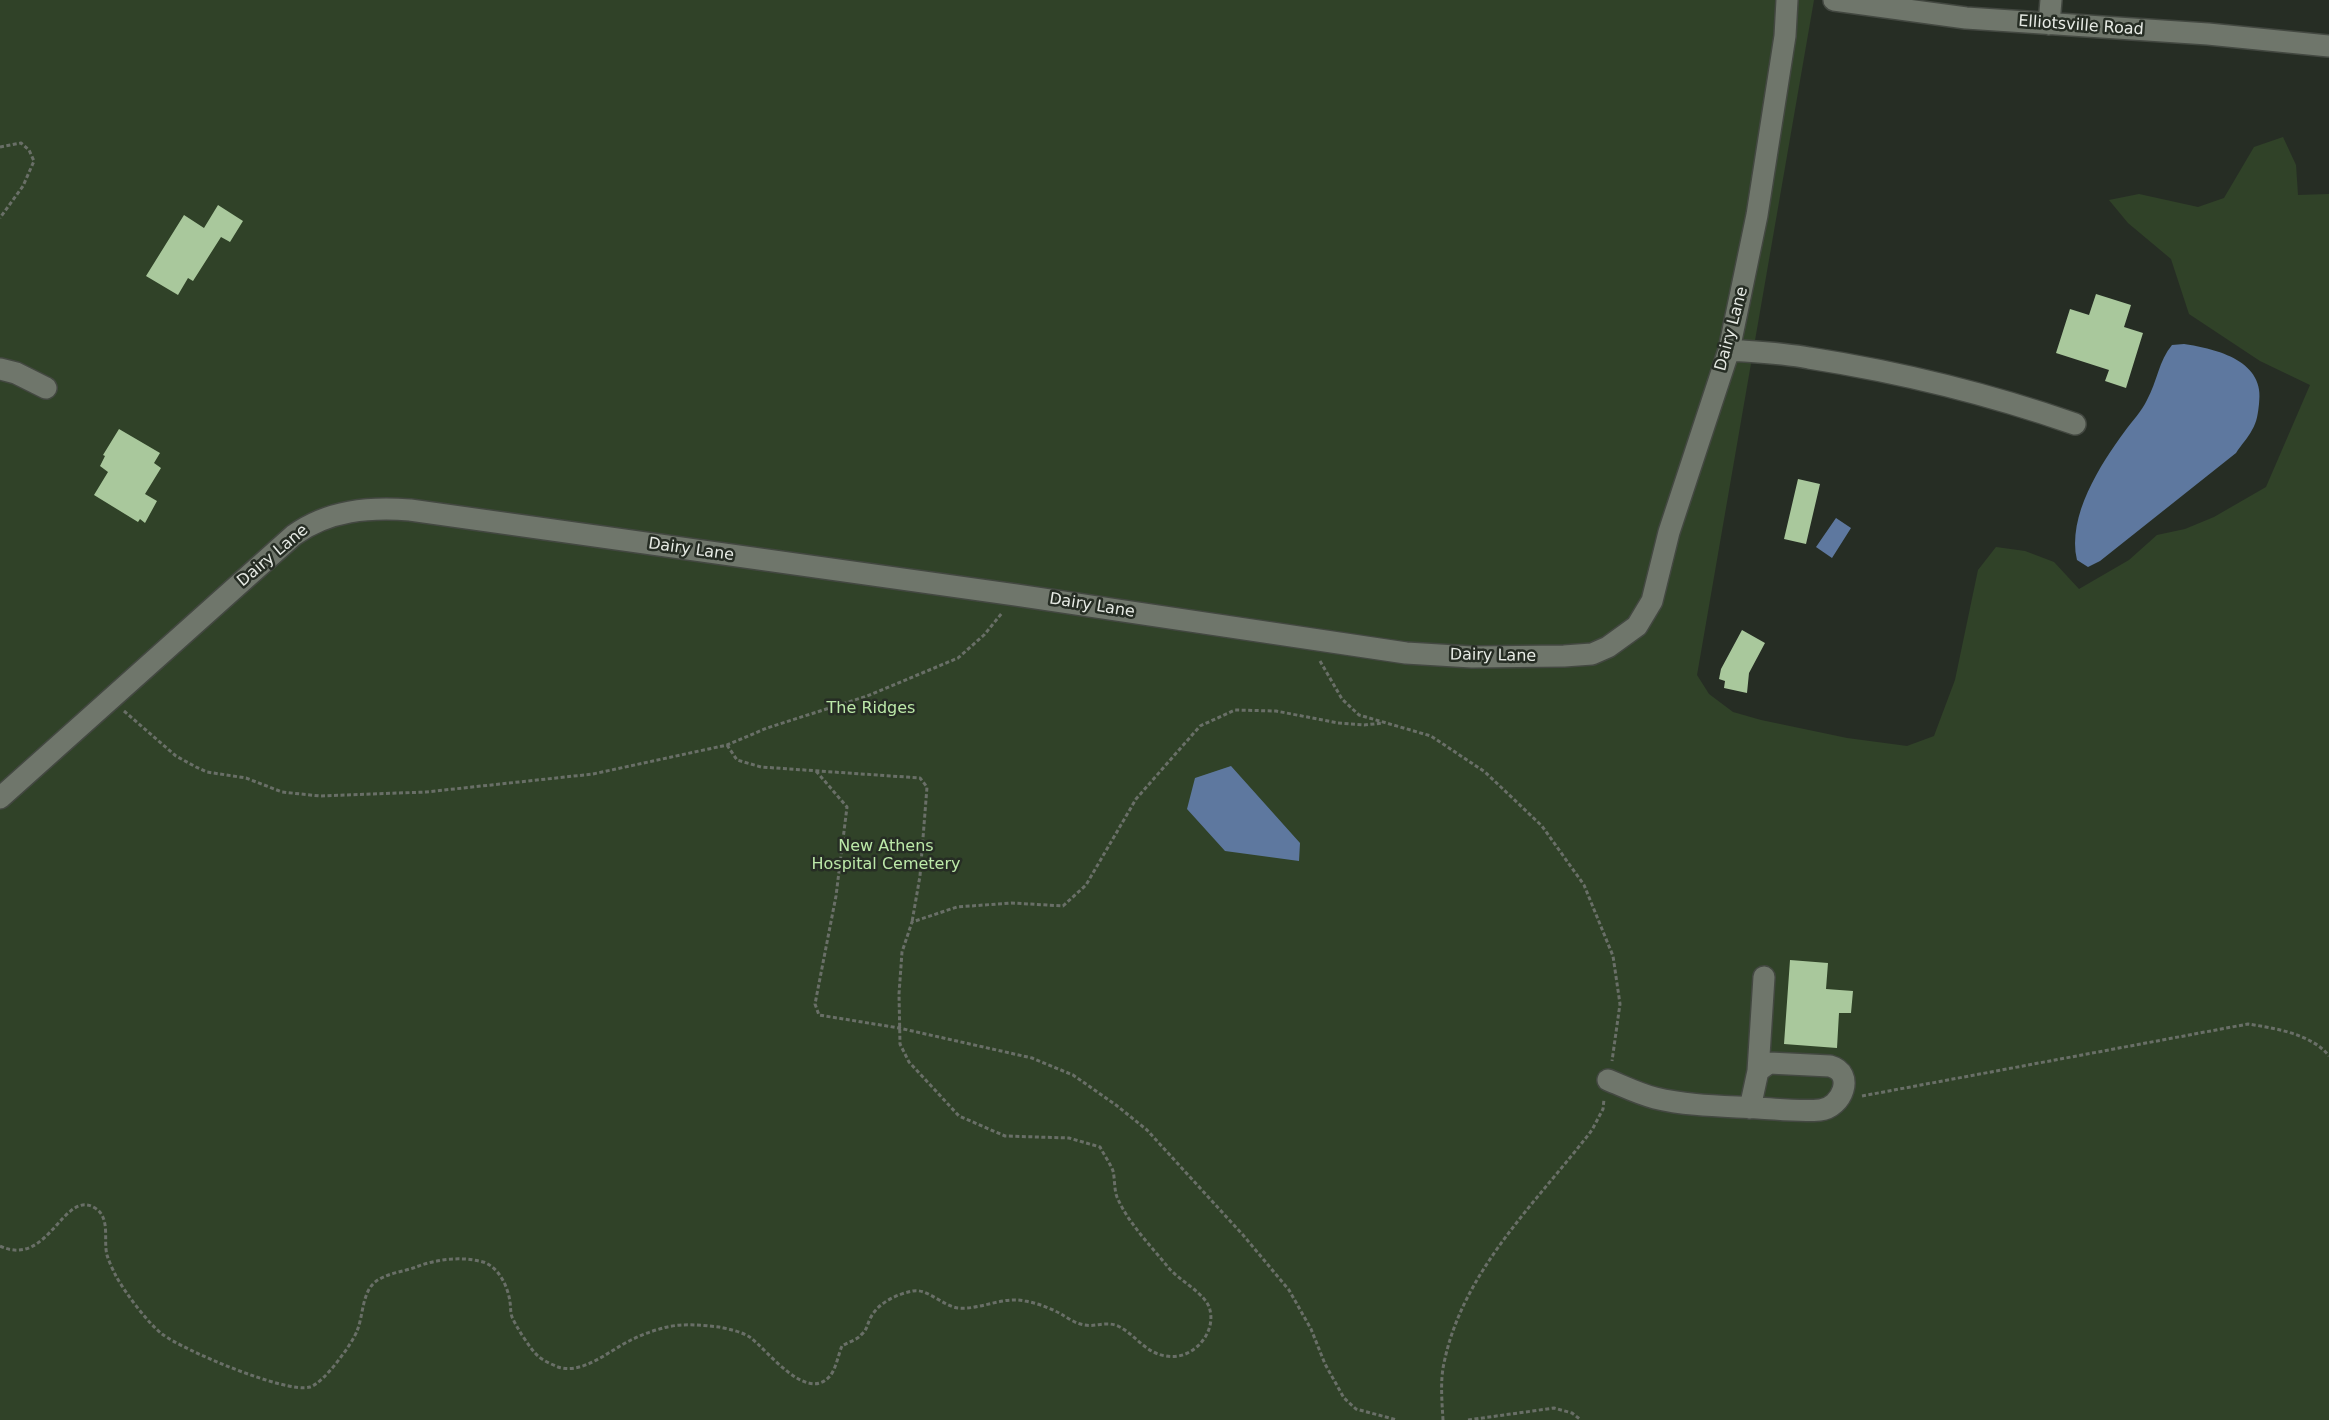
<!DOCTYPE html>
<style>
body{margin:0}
canvas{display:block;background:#262d24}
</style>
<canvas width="2329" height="1420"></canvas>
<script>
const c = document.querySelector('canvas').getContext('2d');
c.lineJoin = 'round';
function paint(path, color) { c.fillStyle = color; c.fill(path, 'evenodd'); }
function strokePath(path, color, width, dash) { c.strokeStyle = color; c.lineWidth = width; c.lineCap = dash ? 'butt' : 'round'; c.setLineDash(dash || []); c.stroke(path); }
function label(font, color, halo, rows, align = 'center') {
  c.font = font + ' "DejaVu Sans",sans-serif'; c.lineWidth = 5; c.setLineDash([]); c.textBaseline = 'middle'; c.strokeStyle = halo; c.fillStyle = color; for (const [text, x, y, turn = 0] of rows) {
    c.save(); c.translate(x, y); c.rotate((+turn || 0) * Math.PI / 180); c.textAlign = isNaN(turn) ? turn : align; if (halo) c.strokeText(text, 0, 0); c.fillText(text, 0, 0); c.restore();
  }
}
paint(new Path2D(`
 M0,0H1814L1697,675L1709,694L1733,712L1761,720L1847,738L1907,746L1934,736L1955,680L1978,570L1996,547L2025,551L2054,562L2079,589L2129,560L2157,535L2185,529L2214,517L2266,487L2310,385L2260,361L2189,314L2171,259L2128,223L2109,200L2139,194L2198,207L2224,198L2254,147L2283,137L2296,165L2298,195L2329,194V1420H0Z`), '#304228');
paint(new Path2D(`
 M2184,344C2217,349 2266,361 2259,404C2258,413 2257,422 2252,430C2248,438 2241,445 2236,453L2100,561L2088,567L2077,560C2067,516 2100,465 2125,431C2132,421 2142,411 2147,400C2157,382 2159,360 2172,345Z
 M1836,518L1851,528L1832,558L1816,547Z
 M1231,766L1300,843L1299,861L1225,851L1187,809L1195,778Z`), '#5e789f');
paint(new Path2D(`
 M218,205L243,221L230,242L221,237L193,281L188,278L178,295L146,276L184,215L204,228Z
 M2096,294L2131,305L2124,327L2143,333L2126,388L2105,381L2109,370L2056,353L2070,309L2089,315Z
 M119,429L160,453L154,463L161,468L145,494L157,501L145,523L140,519L138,522L94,495L108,472L100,466L105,456L103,455Z
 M1798,479L1820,484L1806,544L1784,539Z
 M1742,630L1765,643L1749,673L1747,693L1724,688L1725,681L1719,679L1721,669Z
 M1790,960L1828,963L1826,989L1853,991L1851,1013H1839L1837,1048L1784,1044Z`), '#a9c89c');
const minor = new Path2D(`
 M1834,0L1966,18L2208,34L2329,46
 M2049,24L2051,0
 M1729,350C1756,352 1783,353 1809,358C1899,372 1989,394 2075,424
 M0,369L16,373L46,388
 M0,798L294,535C329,510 369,507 410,510L1016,595L1406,653L1472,657L1564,656L1592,654L1608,647L1637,626L1652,601L1669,532L1729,350L1757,215L1785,36L1787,0
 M1758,1071L1764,977
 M1608,1080C1623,1086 1639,1094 1655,1098C1688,1106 1724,1106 1758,1108C1778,1109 1799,1112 1820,1110C1842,1108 1856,1073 1830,1066L1769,1063L1758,1071L1750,1108`);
strokePath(minor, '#434841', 24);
strokePath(new Path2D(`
 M0,147L21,143L29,150L34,161L23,186L0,218
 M1320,661L1342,699L1359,715L1431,736L1485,772L1542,826L1584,885L1613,956L1620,1004L1612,1061
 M124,711L176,756L196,767L207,772L246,778L282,792L320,796L426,792L593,774L727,745L767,728L867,696L958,658L984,635L1002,613
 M727,745L737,760L761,767L920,778L927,787L920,876L912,922
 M816,771L847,807L836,896L815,1004L819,1015L899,1028L1032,1058L1073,1075L1116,1105L1147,1130L1243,1235L1289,1290L1311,1329L1325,1364L1344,1398L1356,1409L1397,1420
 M1862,1096L2248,1024C2274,1028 2312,1034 2329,1056
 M0,1246C49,1269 63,1188 95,1208C111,1218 103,1240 107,1255C109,1262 113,1270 116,1276C126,1294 147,1322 162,1334C183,1350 286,1394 310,1387C324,1383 352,1344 357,1331C363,1317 362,1294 374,1283C385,1273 403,1272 416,1267C437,1259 461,1256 483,1262C499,1267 508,1287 510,1302C511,1308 510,1314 513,1319C517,1328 531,1350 538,1356C542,1360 553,1365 558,1367C583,1375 610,1350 631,1340C641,1335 652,1331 663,1328C680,1323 701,1325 719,1327C729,1329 743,1332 751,1338C768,1351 806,1402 829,1377C836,1370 838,1355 842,1346C848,1342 857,1340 861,1335C867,1330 867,1325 870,1319C877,1303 897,1294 913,1291C927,1288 943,1306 958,1308C981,1310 1002,1296 1025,1301C1037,1303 1050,1308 1061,1314C1068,1318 1076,1324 1085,1325C1096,1327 1106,1321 1118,1326C1136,1335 1145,1353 1166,1356C1191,1361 1216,1335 1210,1310C1207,1294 1178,1280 1168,1267C1151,1246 1128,1223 1117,1197C1114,1189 1115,1179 1113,1171C1110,1163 1104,1155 1100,1147L1069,1138L1005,1136L959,1116L909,1062L900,1044L899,994L902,952L912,922L957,907L1011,903L1063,906L1086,885L1136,799L1200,726L1235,710L1276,711L1338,723L1364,725L1383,723
 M1443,1420C1442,1402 1440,1381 1444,1363C1463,1270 1537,1202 1592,1130L1603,1109L1604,1099
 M1468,1420L1554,1408L1572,1413L1581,1420`), '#696f67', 3, [4, 2.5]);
strokePath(minor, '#6f766b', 21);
label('16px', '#e7ebe5', '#262d24', [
 ["Elliotsville Road",2081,26,4],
 ["Dairy Lane",1732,329,-75],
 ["Dairy Lane",691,550,8],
 ["Dairy Lane",273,556,-40],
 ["Dairy Lane",1092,606,9],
 ["Dairy Lane",1493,656,1]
]);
label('16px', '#bce9a9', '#262d24', [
 ["The Ridges",871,709],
 ["New Athens",886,847],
 ["Hospital Cemetery",886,865]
]);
</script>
